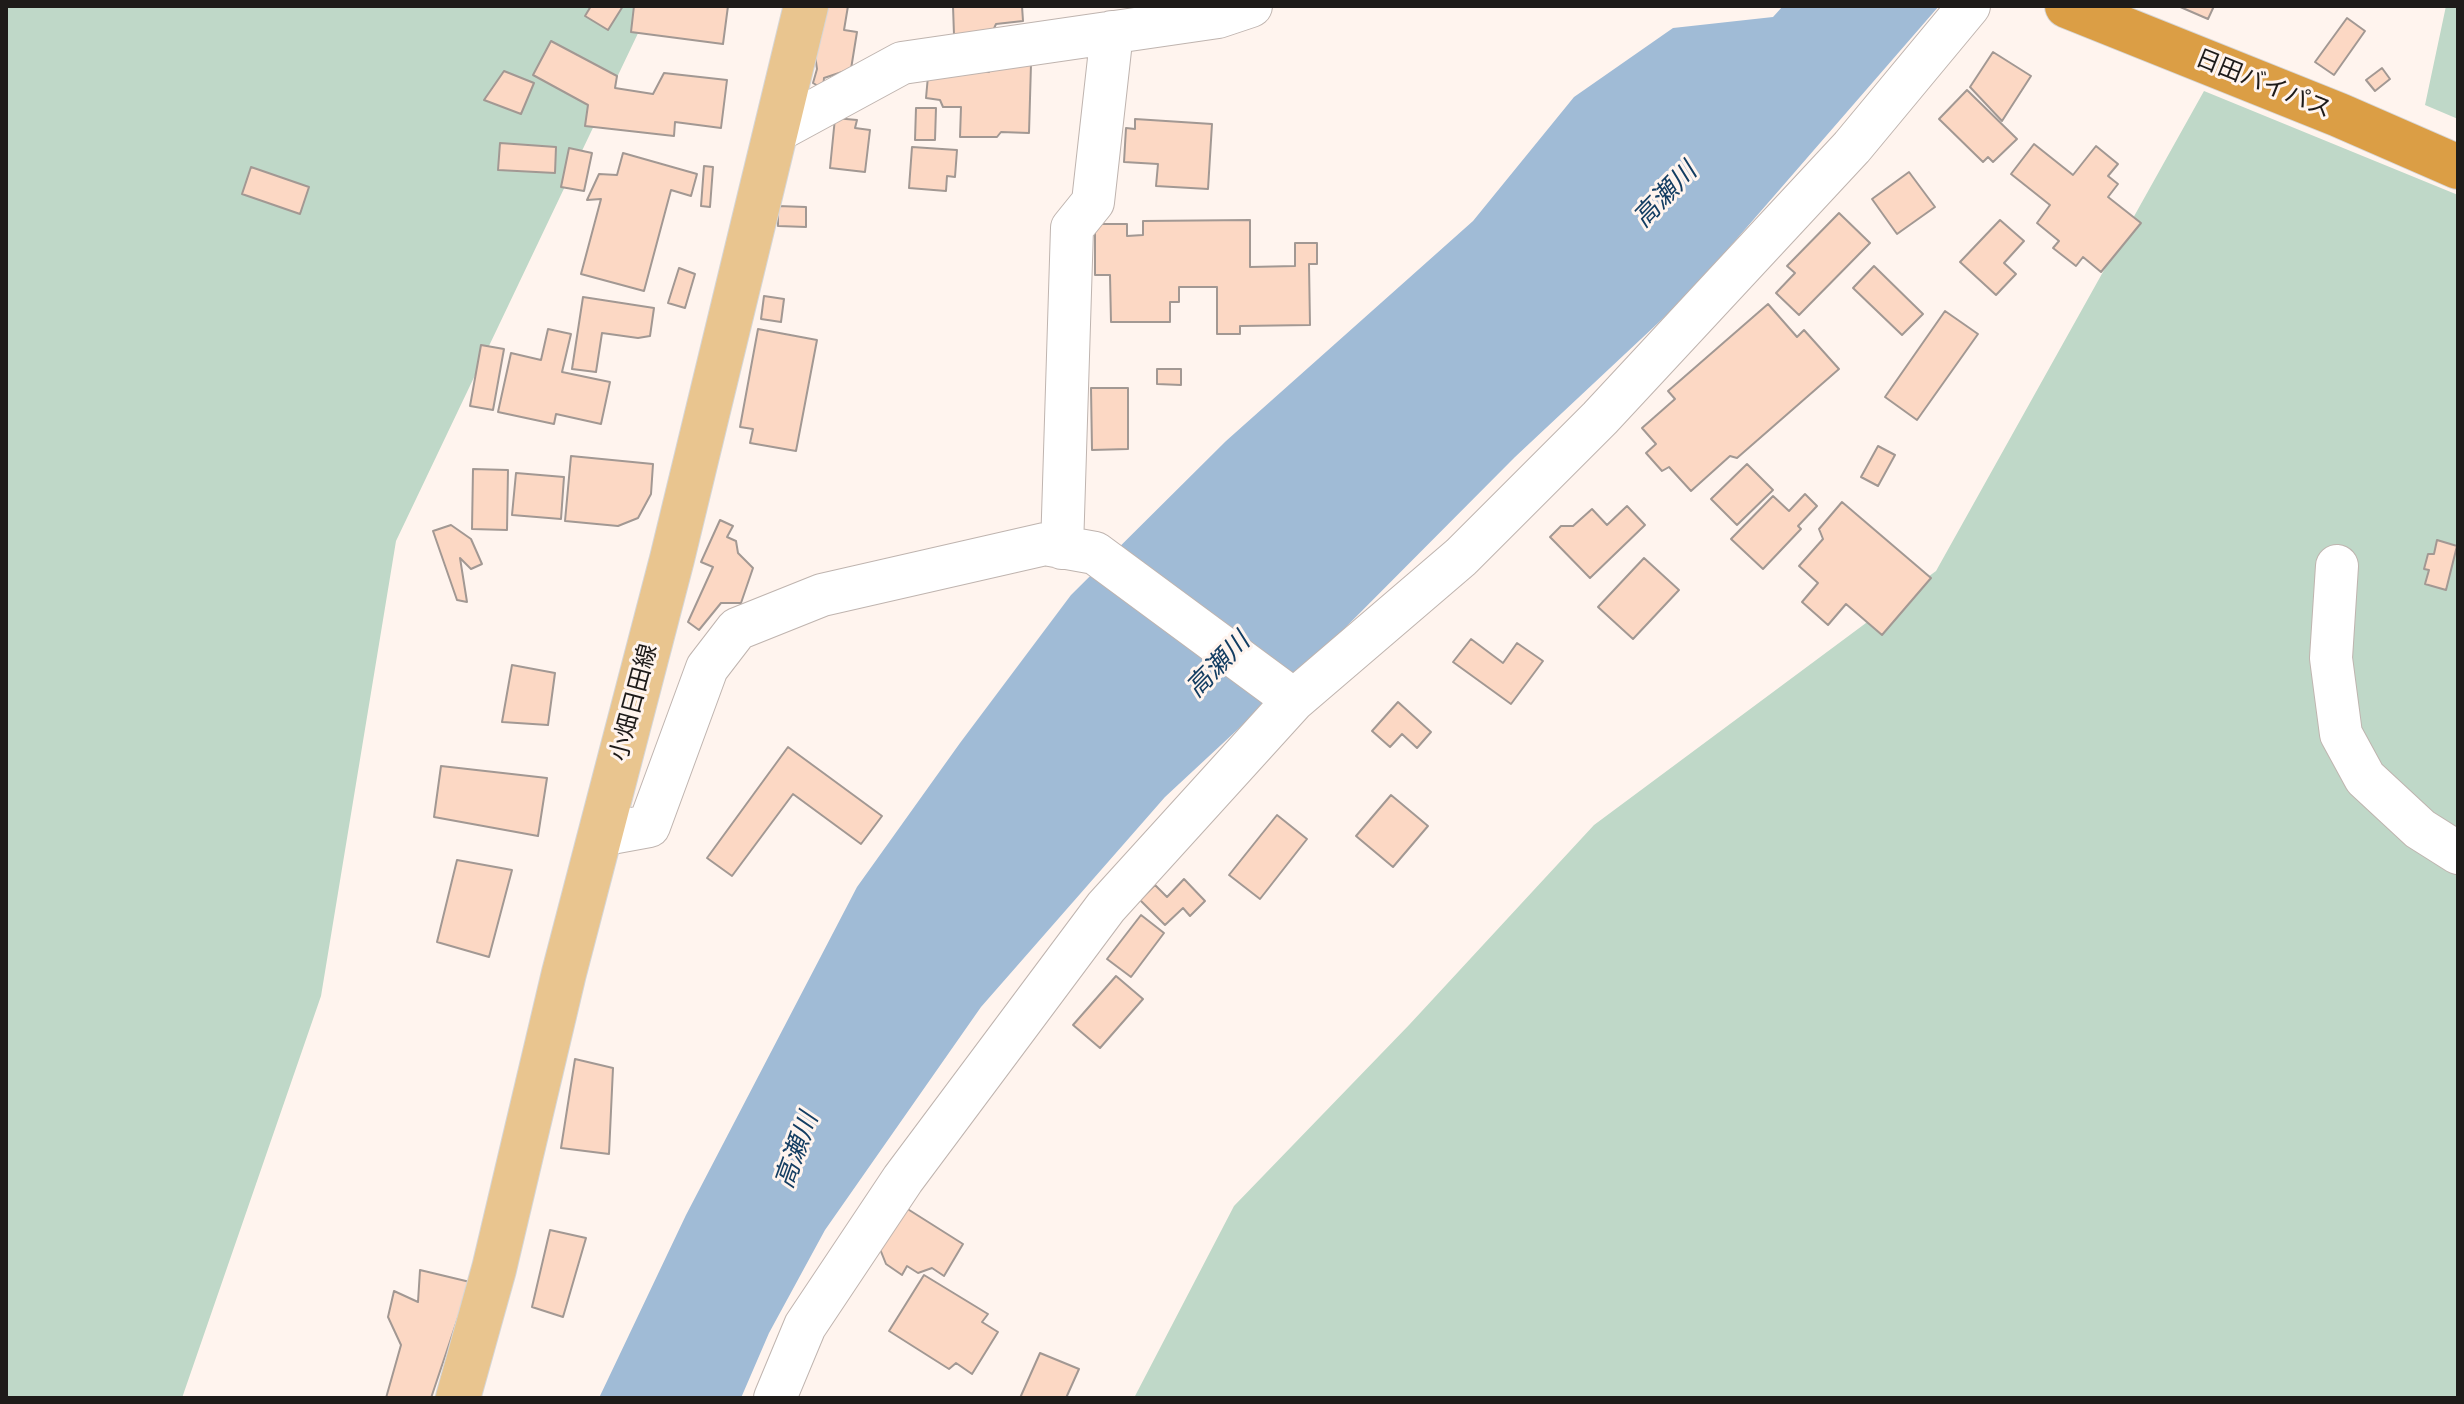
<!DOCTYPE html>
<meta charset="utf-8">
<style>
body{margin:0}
#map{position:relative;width:2464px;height:1404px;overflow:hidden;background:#fff4ee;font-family:"Source Serif 4",serif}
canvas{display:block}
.frame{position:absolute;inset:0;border:8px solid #1e1b19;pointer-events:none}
</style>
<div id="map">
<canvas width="2464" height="1404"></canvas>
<div class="frame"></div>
</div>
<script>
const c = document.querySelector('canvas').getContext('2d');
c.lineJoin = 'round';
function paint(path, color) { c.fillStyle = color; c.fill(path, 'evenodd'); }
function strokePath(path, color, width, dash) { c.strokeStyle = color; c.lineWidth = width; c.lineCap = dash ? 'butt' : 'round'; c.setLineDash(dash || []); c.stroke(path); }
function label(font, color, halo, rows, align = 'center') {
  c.font = font + ' "Source Serif 4","Noto Sans JP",serif'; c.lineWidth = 6; c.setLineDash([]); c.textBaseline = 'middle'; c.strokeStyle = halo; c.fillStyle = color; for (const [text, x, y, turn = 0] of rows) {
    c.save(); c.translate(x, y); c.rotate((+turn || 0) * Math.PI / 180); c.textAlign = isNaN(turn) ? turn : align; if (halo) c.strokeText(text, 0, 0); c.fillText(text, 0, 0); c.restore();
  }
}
paint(new Path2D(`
 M6,6H651L396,541L321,996L182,1398H6Z
 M2446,6H2458V119L2425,105Z
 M2204,91L2458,195V1398H1134L1234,1206L1409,1025L1594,825L1936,571Z`), '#bfd8c8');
paint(new Path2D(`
 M1783,6H1939L1688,295L1515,457L1320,653L1165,797L981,1007L825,1230L769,1333L741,1398H599L686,1215L857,887L960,743L1071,595L1226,441L1473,221L1574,97L1673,28L1773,17Z`), '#a0bbd6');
const building = new Path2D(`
 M591,6H623L608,30L585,16Z
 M634,6H728L723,44L631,32Z
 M823,6H848L844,30L857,32L851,69L824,78L823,89L813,83L817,69L815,55Z
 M953,6H1022L1023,21L996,24L992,33L954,35Z
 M2178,6H2214L2208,19Z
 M2347,18L2365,31L2334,75L2315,62Z
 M551,41L617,76L615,88L653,94L664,73L727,80L721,128L675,122L674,136L585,126L588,105L533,75Z
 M1993,52L2031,76L2002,121L1970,87Z
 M992,62L1031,64L1029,133L1001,132L997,137H960L961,107H943L940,100L926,98L928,76L944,69L989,72Z
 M2382,68L2390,79L2375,91L2366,80Z
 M504,71L534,83L521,114L484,100Z
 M1967,90L2017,139L1993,162L1988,157L1983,162L1939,119Z
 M916,108H936L935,140H915Z
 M835,118L857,120L855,128L870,130L865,172L830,168Z
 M1135,119L1212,124L1208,189L1156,186L1158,164L1124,162L1126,128L1135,129Z
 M500,143L556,147L555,173L498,170Z
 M2034,144L2073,175L2096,146L2118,164L2108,176L2118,184L2108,197L2141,223L2101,272L2083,257L2076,266L2053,248L2059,241L2037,223L2050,205L2011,174Z
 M912,147L957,150L955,177L947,176L946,191L909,188Z
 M569,148L592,153L584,191L561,187Z
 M623,153L697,174L691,196L671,190L644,291L581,274L601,199L587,200L599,174L617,175Z
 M704,166L713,167L710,207L701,206Z
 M251,167L309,187L300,214L242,194Z
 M1909,172L1935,207L1897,234L1872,199Z
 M778,206L806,207V227L778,226Z
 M1839,213L1870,243L1799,315L1776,293L1795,273L1787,266Z
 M1250,220V267L1295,266V243H1317V264H1309L1310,325L1240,326V334H1217V287H1179V302H1170V322H1111L1110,275H1095V224H1127V236L1143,235V221Z
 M2000,220L2024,241L2004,263L2016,274L1996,295L1960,262Z
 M1874,266L1923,314L1902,335L1853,288Z
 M679,268L695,274L685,308L668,303Z
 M764,296L784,299L781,322L761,319Z
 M583,297L654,308L650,336L638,338L602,333L596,372L572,369Z
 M1768,304L1797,337L1804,330L1839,369L1737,458L1730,456L1691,491L1669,467L1662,471L1646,453L1656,444L1642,428L1675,399L1668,391Z
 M1945,311L1978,334L1917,420L1885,397Z
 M548,329L571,334L562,372L610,382L601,424L556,414L554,424L498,412L511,353L541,360Z
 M758,329L817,340L796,451L750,443L753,429L740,427Z
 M481,345L504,349L493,410L470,406Z
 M1157,369H1181V385L1157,384Z
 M1091,388H1128V449L1092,450Z
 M1878,446L1895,455L1878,486L1861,477Z
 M571,456L653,464L651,494L638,518L618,526L565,521Z
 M1747,464L1773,490L1737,525L1711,499Z
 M473,469L508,470L507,530L472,529Z
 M516,473L564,477L561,519L512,515Z
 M1805,494L1817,506L1798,526L1801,529L1763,569L1731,539L1773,496L1789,511Z
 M1842,502L1931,578L1882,635L1846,604L1828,625L1802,602L1818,583L1799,566L1823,539L1819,529Z
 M1627,506L1645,525L1590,578L1550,537L1561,526H1573L1592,509L1607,525Z
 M720,520L733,526L727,537L736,541L738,553L753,568L741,603H721L699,630L688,622L713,567L701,562Z
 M451,525L471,539L482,564L471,569L460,558L467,602L457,600L433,531Z
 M2437,540L2457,546L2446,590L2425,584L2429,570L2424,569L2428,554H2434Z
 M1644,558L1679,590L1633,639L1598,607Z
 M1471,639L1503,663L1517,643L1543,661L1511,704L1453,662Z
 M512,665L555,673L548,725L502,722Z
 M1398,702L1431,732L1417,748L1402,734L1390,747L1372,731Z
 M788,747L882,816L861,844L793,794L732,876L707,858Z
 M441,766L547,778L538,836L434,817Z
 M1391,795L1428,826L1393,867L1356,836Z
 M1277,815L1307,839L1260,899L1229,875Z
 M457,860L512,870L489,957L437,942Z
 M1184,879L1205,901L1190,916L1183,908L1165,925L1140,900L1155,885L1167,897Z
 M1141,915L1164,933L1131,977L1107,959Z
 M1116,976L1143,999L1100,1048L1073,1025Z
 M575,1059L613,1068L609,1154L561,1148Z
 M906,1208L963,1244L944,1276L932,1268L918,1273L907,1266L902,1275L886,1264L880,1249Z
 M550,1230L586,1238L563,1317L532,1307Z
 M420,1270L470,1282L431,1398H386L401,1345L388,1317L394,1291L418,1302Z
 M924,1275L988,1314L982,1322L998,1332L972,1374L956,1363L949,1369L889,1331Z
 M1040,1353L1079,1369L1066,1398H1020Z`);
paint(building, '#fcd8c4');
strokePath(building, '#a29893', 2);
const minor = new Path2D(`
 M775,132L902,63L1218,17L1251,6
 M1062,548L1072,228L1093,202L1112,32
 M2337,566L2331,658L2341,734L2365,778L2420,829L2458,853
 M600,835L649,826L707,668L737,629L822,595L1045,544L1095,553L1294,700
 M775,1398L805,1326L903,1179L1106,907L1294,700L1461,557L1600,418L1852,147L1969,6`);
const major = new Path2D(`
 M458,1398L494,1269L564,973L672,559L806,6`);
const highway = new Path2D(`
 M2067,6L2339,115L2458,167`);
strokePath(minor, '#bfb4af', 44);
strokePath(major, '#d6d6d6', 46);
strokePath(highway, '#d6d6d6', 46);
strokePath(minor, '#fff', 42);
strokePath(major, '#e9c58f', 44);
strokePath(highway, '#db9e45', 44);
label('24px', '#1e1b19', '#fff4ee', [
 ["日田バイパス",2263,85,22],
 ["小畑日田線",635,703,-75]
]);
label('italic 26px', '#133d62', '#fff4ee', [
 ["高瀬川",1666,196,-46],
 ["高瀬川",1219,666,-46],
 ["高瀬川",798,1151,-70]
]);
</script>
